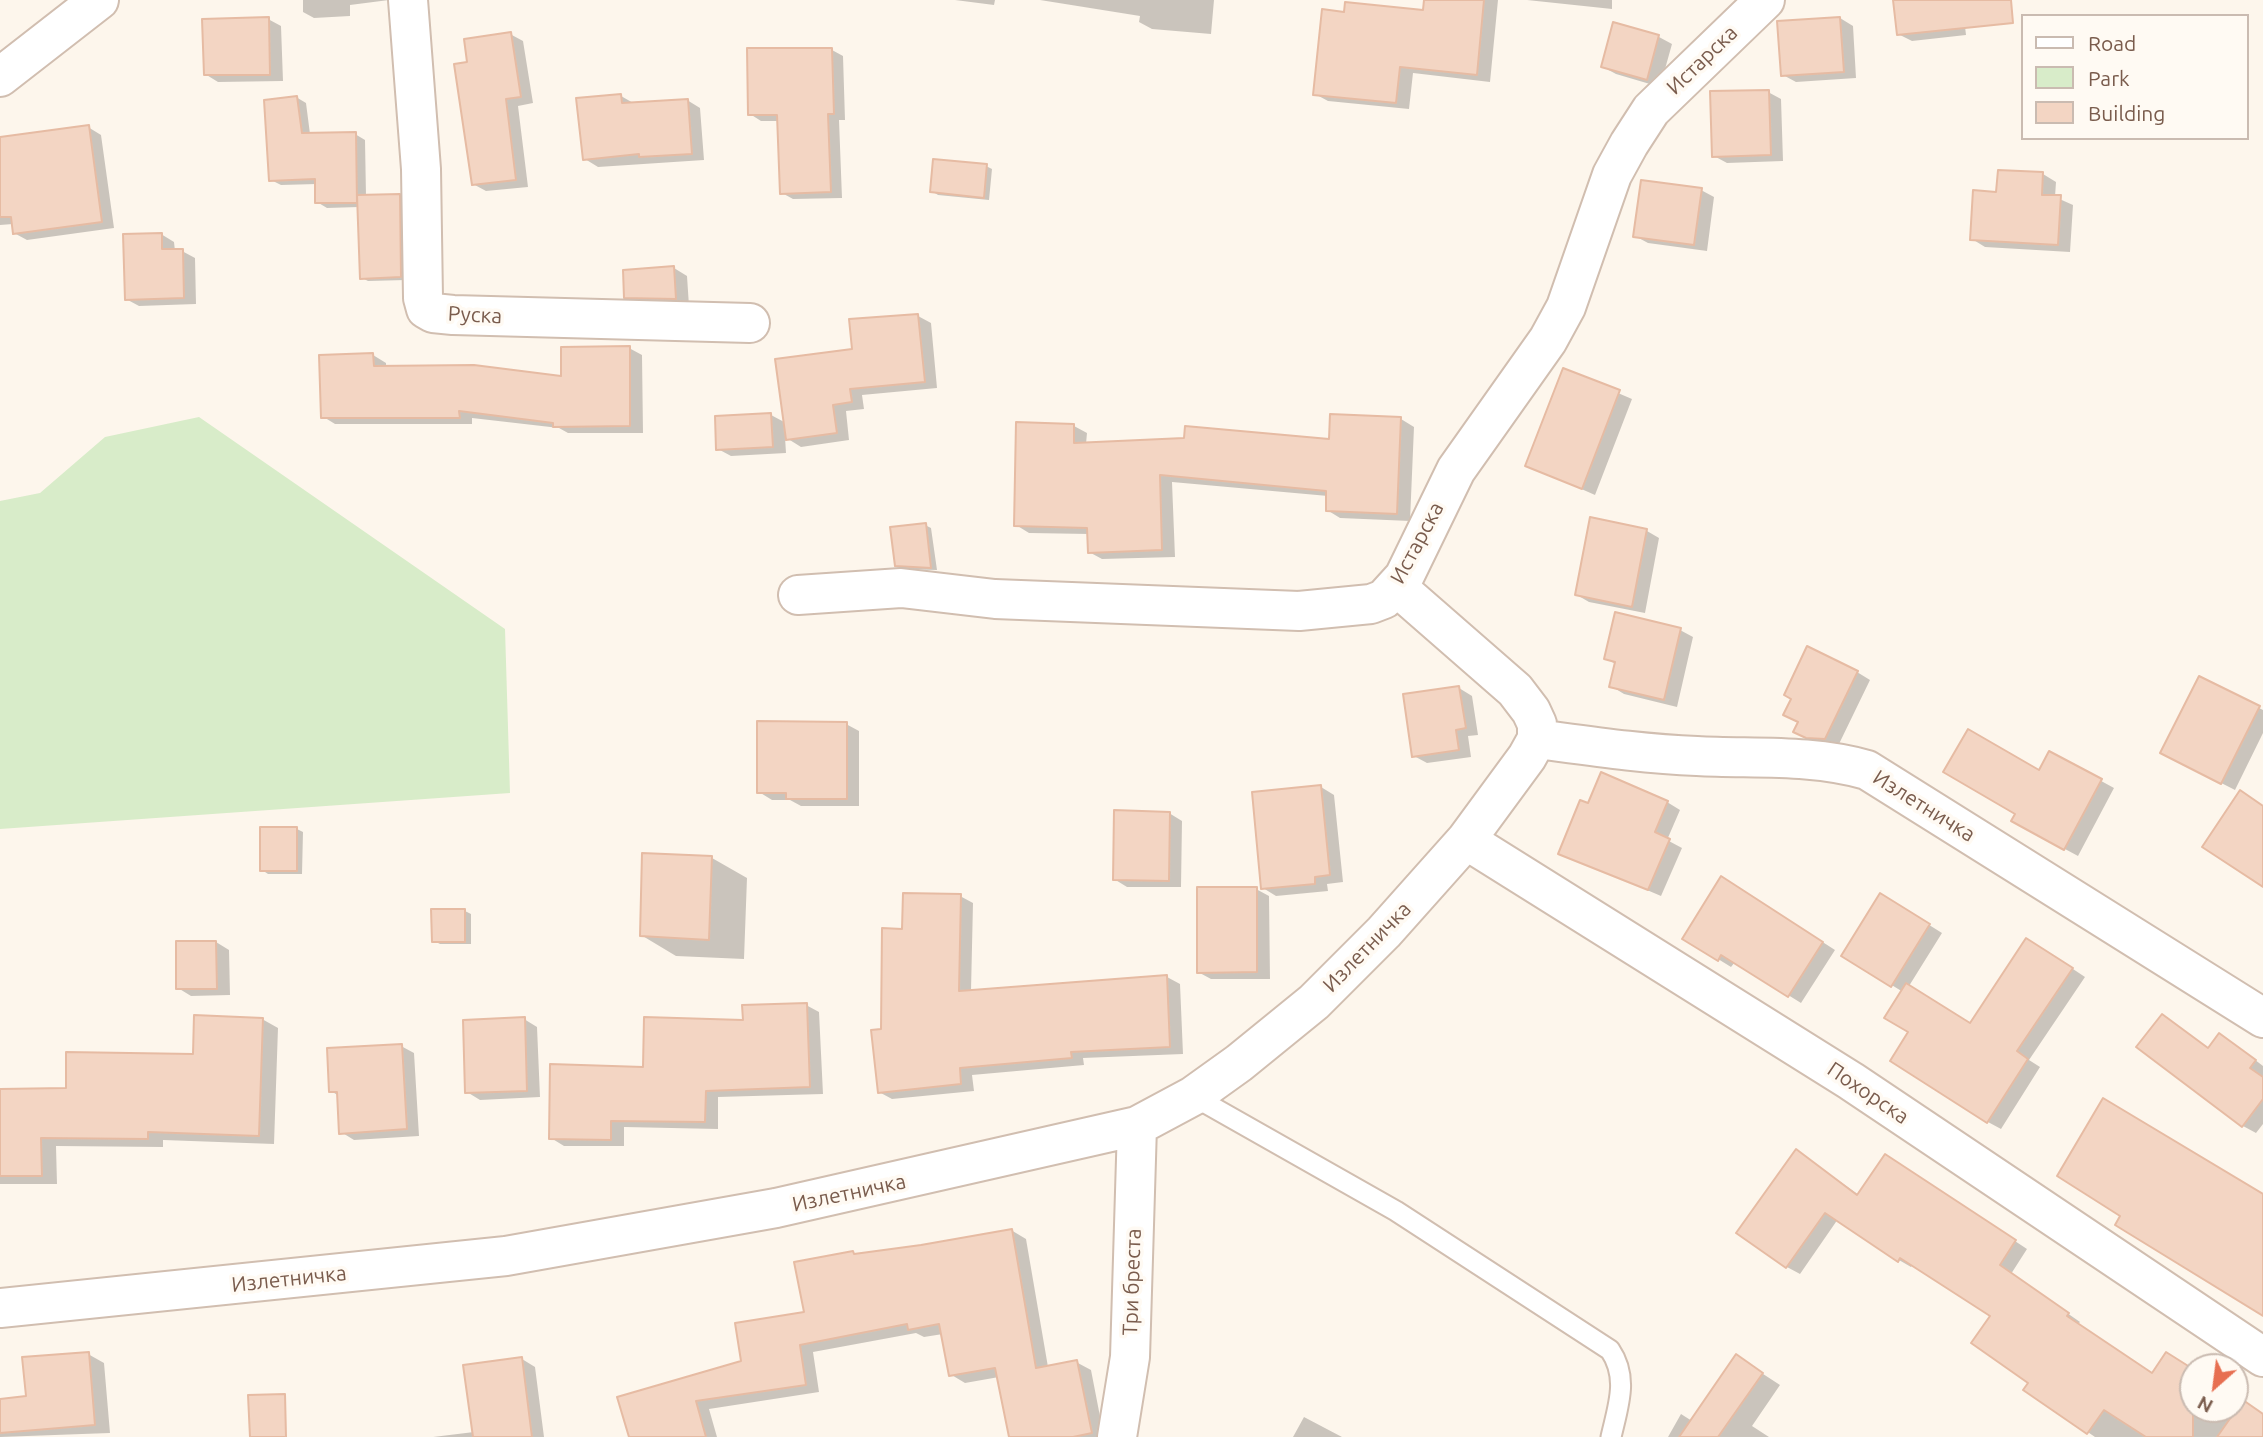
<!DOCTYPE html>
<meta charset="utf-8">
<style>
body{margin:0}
#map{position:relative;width:2263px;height:1437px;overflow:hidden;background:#fdf6ec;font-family:Ubuntu,sans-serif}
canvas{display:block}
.legend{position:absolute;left:2021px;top:14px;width:228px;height:126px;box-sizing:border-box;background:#fffaf3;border:2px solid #cabbb1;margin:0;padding:9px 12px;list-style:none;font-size:21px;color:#7a5c4d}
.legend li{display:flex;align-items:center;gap:14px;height:35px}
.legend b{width:35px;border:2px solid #cabbb1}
.north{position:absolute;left:2179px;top:1353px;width:70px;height:70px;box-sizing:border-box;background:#fffaf3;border:2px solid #cabbb1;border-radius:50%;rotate:208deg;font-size:19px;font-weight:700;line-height:28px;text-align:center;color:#7a5c4d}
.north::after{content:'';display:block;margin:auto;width:24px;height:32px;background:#e76f51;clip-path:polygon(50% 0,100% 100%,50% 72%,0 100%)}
</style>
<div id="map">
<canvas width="2263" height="1437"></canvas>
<ul class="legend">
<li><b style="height:9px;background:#fff"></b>Road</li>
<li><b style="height:19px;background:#d8ecc9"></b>Park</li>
<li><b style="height:19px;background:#f3d5c3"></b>Building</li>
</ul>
<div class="north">N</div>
</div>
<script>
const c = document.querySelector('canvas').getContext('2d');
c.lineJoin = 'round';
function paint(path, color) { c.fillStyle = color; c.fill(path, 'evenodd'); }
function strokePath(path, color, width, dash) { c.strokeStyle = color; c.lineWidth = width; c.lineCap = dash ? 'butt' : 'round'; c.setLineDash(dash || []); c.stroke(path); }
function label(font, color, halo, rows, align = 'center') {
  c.font = font + ' Ubuntu,sans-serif'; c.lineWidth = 7; c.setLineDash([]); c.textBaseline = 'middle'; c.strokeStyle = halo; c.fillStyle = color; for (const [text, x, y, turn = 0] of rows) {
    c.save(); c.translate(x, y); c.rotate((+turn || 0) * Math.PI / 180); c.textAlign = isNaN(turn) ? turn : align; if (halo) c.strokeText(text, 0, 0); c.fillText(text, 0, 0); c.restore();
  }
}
paint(new Path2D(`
 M199,417L505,629L510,793L0,829V501L40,493L105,437Z`), '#d8ecc9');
paint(new Path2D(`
 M303,0H389L350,5V16L314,18L303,12Z
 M955,0H995L994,5Z
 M1040,0H1214L1211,34L1152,29L1139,22L1140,16Z
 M1426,0H1498L1490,82L1413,73L1409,109L1328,101L1315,94L1346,14L1425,11Z
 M1527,0H1612V9Z
 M1894,0H1962L1966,35L1912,41L1898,34Z
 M1840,18L1853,26L1856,78L1796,82L1783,75Z
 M268,19L281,26L283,81L218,82L205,74Z
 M1614,24L1659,37L1672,44L1660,87L1616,74L1603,67Z
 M510,34L523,41L533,103L518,106L528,187L486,191L473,184L469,63Z
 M832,50L843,56L845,120H839L842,198L793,199L782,193L779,121H761L750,114Z
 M1768,92L1781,99L1783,161L1727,163L1714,156Z
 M621,96L635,104L687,100L700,108L704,160L598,167L585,159Z
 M296,97L306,103L310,134H355L365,140L366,196H399L405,200L406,280L368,281L362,278L359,207L327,208L317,202V184L281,185L271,180Z
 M88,127L101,135L114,228L27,240L14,233L13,224L0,225V151Z
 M986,166L992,169L989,200L938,195L932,191Z
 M2043,174L2056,182L2055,197L2073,205L2070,252L1985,247L1972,239L1998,194Z
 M1701,190L1714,197L1707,251L1648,243L1635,236Z
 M161,234L174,242L175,251H182L195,258L196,304L139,306L126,299Z
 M674,268L687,276L689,306L639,304L626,297Z
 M918,316L931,323L937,388L862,395L864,409L846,411L849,440L801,447L785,437L786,453L731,456L718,449L771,415L786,423L854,351Z
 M629,348L642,355L643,433H568L559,428L472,418V424H335L322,416L373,355L386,363V368L563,378Z
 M1564,370L1632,399L1595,495L1527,465Z
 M1401,419L1414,427L1410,521L1340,518L1327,510L1328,496L1172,482L1175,557L1102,559L1089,552V534L1029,533L1016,525L1074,426L1087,433L1086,444L1330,441Z
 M925,525L931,528L937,570L903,569L897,565Z
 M1647,531L1659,538L1645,613L1589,602L1577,595Z
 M1680,630L1693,637L1677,707L1624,694L1611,686L1616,664L1606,659Z
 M1857,672L1870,680L1838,746L1820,744L1796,731L1800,722Z
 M2200,678L2263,710V733L2235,790L2176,760Z
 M1459,688L1472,696L1478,735L1468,736L1471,757L1427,763L1414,756Z
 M846,724L859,731V806H801L790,800H772L759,792Z
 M2050,753L2114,788L2078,856L2013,821Z
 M1321,787L1334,795L1343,882L1327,884L1328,891L1276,896L1263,888Z
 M1667,802L1680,810L1667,840L1682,848L1661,896L1560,853L1589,806Z
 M1169,813L1182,821L1181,887H1127L1114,879Z
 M297,829L303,832L302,874H268L262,870Z
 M712,858L747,878L744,959L676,956L641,935Z
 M1734,885L1835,950L1801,1003L1735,962L1731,967L1684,938Z
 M1256,889L1269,896L1270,979H1211L1198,972Z
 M960,896L973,903L971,991L1167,977L1180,984L1183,1054L1083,1058L1084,1065L972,1075L974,1091L892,1099L879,1092L883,1030Z
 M1894,903L1942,933L1909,986L1971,1025L2040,947L2085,977L2029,1060L2040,1067L2001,1129L1988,1122L1910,1031L1903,992L1843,955Z
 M465,911L471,914V944H440L434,941Z
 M216,942L229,950L230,995L191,996L178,988Z
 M806,1005L819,1012L823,1094L718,1097V1129L624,1127V1146H564L551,1138L645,1068L744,1022Z
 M2162,1016L2210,1049L2233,1043L2263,1066V1124L2256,1133L2243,1126Z
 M262,1019L278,1028L274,1144L163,1140V1147L56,1146L57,1184H0V1091L68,1090L195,1055Z
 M524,1019L537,1027L540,1097L480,1100L467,1092Z
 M401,1046L414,1053L419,1136L354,1140L341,1132L339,1096L331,1091Z
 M1797,1151L1859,1195L1897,1163L2027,1249L2011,1274L2080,1322L2078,1324L2153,1375L2193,1370V1409H2235V1396L2263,1414V1437H2095L2026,1390L2030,1383L1993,1315L1913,1264L1911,1267L1899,1260L1838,1219L1800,1274L1787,1267L1739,1232Z
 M1011,1230L1026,1239L1048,1367L1076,1362L1091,1370L1104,1437H1010L999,1377L965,1383L950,1374L943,1334L924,1337L916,1333L813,1352L819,1392L709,1409L717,1437H631L743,1362L806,1313L853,1253L857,1255Z
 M88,1354L104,1363L110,1433L0,1437V1401L28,1398Z
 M1737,1357L1780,1385L1752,1426L1769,1437H1668L1681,1414L1692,1421Z
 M522,1359L535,1367L544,1437H433L474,1432Z
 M1304,1417L1342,1437H1293Z`), '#0003');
const building = new Path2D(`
 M1424,0H1484L1477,75L1400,67L1396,103L1313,95L1322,9L1344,12L1345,2L1423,10Z
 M1893,0H2011L2013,23L1897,35Z
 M269,17L270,75H204L202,19Z
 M1840,17L1844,72L1781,76L1777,21Z
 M1613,22L1659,35L1647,80L1601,67Z
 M511,32L521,97L506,99L516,180L472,185L454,64L467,62L464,39Z
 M747,48H832L834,114H828L831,192L780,194L777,115H748Z
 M1769,90L1771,155L1712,157L1710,91Z
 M621,94L622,103L688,99L692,154L639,157V154L583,160L576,98Z
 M297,96L302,133L356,132L357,203H315V179L269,181L264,100Z
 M89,125L102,222L13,234L11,217H0V137Z
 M933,159L987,164L984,198L930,192Z
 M1998,170L2043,172L2042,195H2061L2058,245L1970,240L1973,190L1996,192Z
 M1641,180L1702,188L1694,245L1633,237Z
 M400,194L401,277L360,279L357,195Z
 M162,233V249H183L184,298L125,300L123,234Z
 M674,266L676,299L624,298L623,270Z
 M918,314L925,382L850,389L852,402L833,405L837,433L786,440L775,359L852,349L849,319Z
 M630,346V426L553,427V423L459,411L460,418H321L319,355L373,353L374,366L474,365L561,376V347Z
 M1563,368L1620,390L1582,489L1525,466Z
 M771,413L773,447L716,450L715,416Z
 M1330,414L1401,417L1397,514L1326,511V491L1160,475L1162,550L1088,553L1087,528L1014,526L1016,422L1074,424V443L1184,438L1185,426L1329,439Z
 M1590,517L1647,529L1632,607L1575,595Z
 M926,523L931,568L895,566L890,527Z
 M1615,612L1681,628L1664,700L1609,687L1615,662L1604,659Z
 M1807,646L1858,671L1825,739L1806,738L1793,732L1798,722L1783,715L1791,699L1784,695Z
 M2199,676L2260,706L2221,784L2160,753Z
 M1459,686L1466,728L1456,730L1459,750L1412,757L1403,694Z
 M757,721L847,722V799H786V793H757Z
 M1968,729L2039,770L2049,751L2102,779L2064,850L2011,821L2015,814L1943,772Z
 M1601,772L1668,801L1655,832L1670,839L1648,890L1558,854L1580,800L1588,803Z
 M1321,785L1330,875L1315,877V884L1261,889L1252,792Z
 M2240,790L2263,806V887L2202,847Z
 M1114,810L1170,812L1169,881L1113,880Z
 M260,827H297V871H260Z
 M642,853L712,856L709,940L640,936Z
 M1721,876L1823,942L1788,997L1721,955L1718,961L1682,939Z
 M1197,887H1257V972L1197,973Z
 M903,893L961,894L959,991L1167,975L1170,1047L1071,1052L1072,1058L960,1068L961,1084L878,1093L871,1030L881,1029L882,928L902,929Z
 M1880,893L1930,924L1891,987L1841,956Z
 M431,909H465V942H432Z
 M2026,938L2073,968L2017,1051L2028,1059L1987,1123L1890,1061L1908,1032L1884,1018L1906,983L1970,1023Z
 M176,941H216L217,989H176Z
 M807,1003L810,1087L706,1091L705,1122L611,1121V1140L549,1139L550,1064L643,1067L644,1017L743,1020L742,1005Z
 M2162,1014L2208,1048L2219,1033L2256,1060L2250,1068L2263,1077V1099L2242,1127L2136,1047Z
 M194,1015L263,1018L259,1136L148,1132V1139L41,1138L42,1176H0V1089L66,1088V1052L193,1054Z
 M525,1017L527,1091L465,1093L463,1020Z
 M402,1044L407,1129L339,1134L337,1092H329L327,1048Z
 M2103,1098L2263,1194V1316L2115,1225L2120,1216L2057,1176Z
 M1796,1149L1857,1195L1885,1154L2016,1240L2000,1265L2069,1313L2067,1316L2152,1373L2166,1352L2193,1369V1437H2146L2104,1410L2087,1434L2023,1390L2028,1383L1971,1343L1990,1316L1900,1258L1898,1262L1825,1213L1786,1268L1736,1233Z
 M1012,1229L1036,1368L1077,1360L1092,1433L1073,1437H1009L995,1368L949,1376L939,1324L908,1330L907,1324L800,1345L806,1385L696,1401L706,1437H629L617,1397L741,1361L735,1323L804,1312L794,1262L853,1251L854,1254L921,1245Z
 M89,1352L95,1425L0,1433V1399L26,1396L22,1357Z
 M1736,1354L1763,1373L1718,1437H1679Z
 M522,1357L532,1437H473L463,1365Z
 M285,1394L286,1437H250L248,1395Z
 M2243,1400L2263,1414V1437H2217Z`);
paint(building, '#f3d5c3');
strokePath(building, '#e6bba3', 2);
const lane = new Path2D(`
 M1193,1096L1396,1211L1610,1350C1629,1378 1618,1406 1611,1437`);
const street = new Path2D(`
 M408,0L421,169L423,298L426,309L433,313L453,315L750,323
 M0,77L99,0
 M798,595L901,588L995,599L1299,611L1371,604L1384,599L1404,577L1456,470L1548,340L1566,307L1612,175L1629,144L1651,110L1765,0
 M1537,739C1590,746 1643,754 1697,756C1753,759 1812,754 1867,770L2263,1018
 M1466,840L1851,1081L2263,1357
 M0,1308L506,1256L776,1208L1137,1126L1193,1096L1239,1063L1314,1002L1384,932L1466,840L1527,757L1537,739V724L1531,711L1515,690L1397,587
 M1117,1437L1130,1357L1137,1126`);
strokePath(lane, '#d1beb0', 23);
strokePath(street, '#d1beb0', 42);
strokePath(lane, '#fff', 19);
strokePath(street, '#fff', 38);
label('21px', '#7a5c4d', '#fffaf3', [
 ["Истарска",1702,60,-44],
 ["Руска",475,315,3],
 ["Истарска",1417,543,-62],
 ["Излетничка",1924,806,32],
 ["Излетничка",1367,947,-46],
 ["Похорска",1868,1093,34],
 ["Излетничка",849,1193,-12],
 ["Излетничка",289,1279,-6],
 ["Три бреста",1132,1282,-88]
]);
</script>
